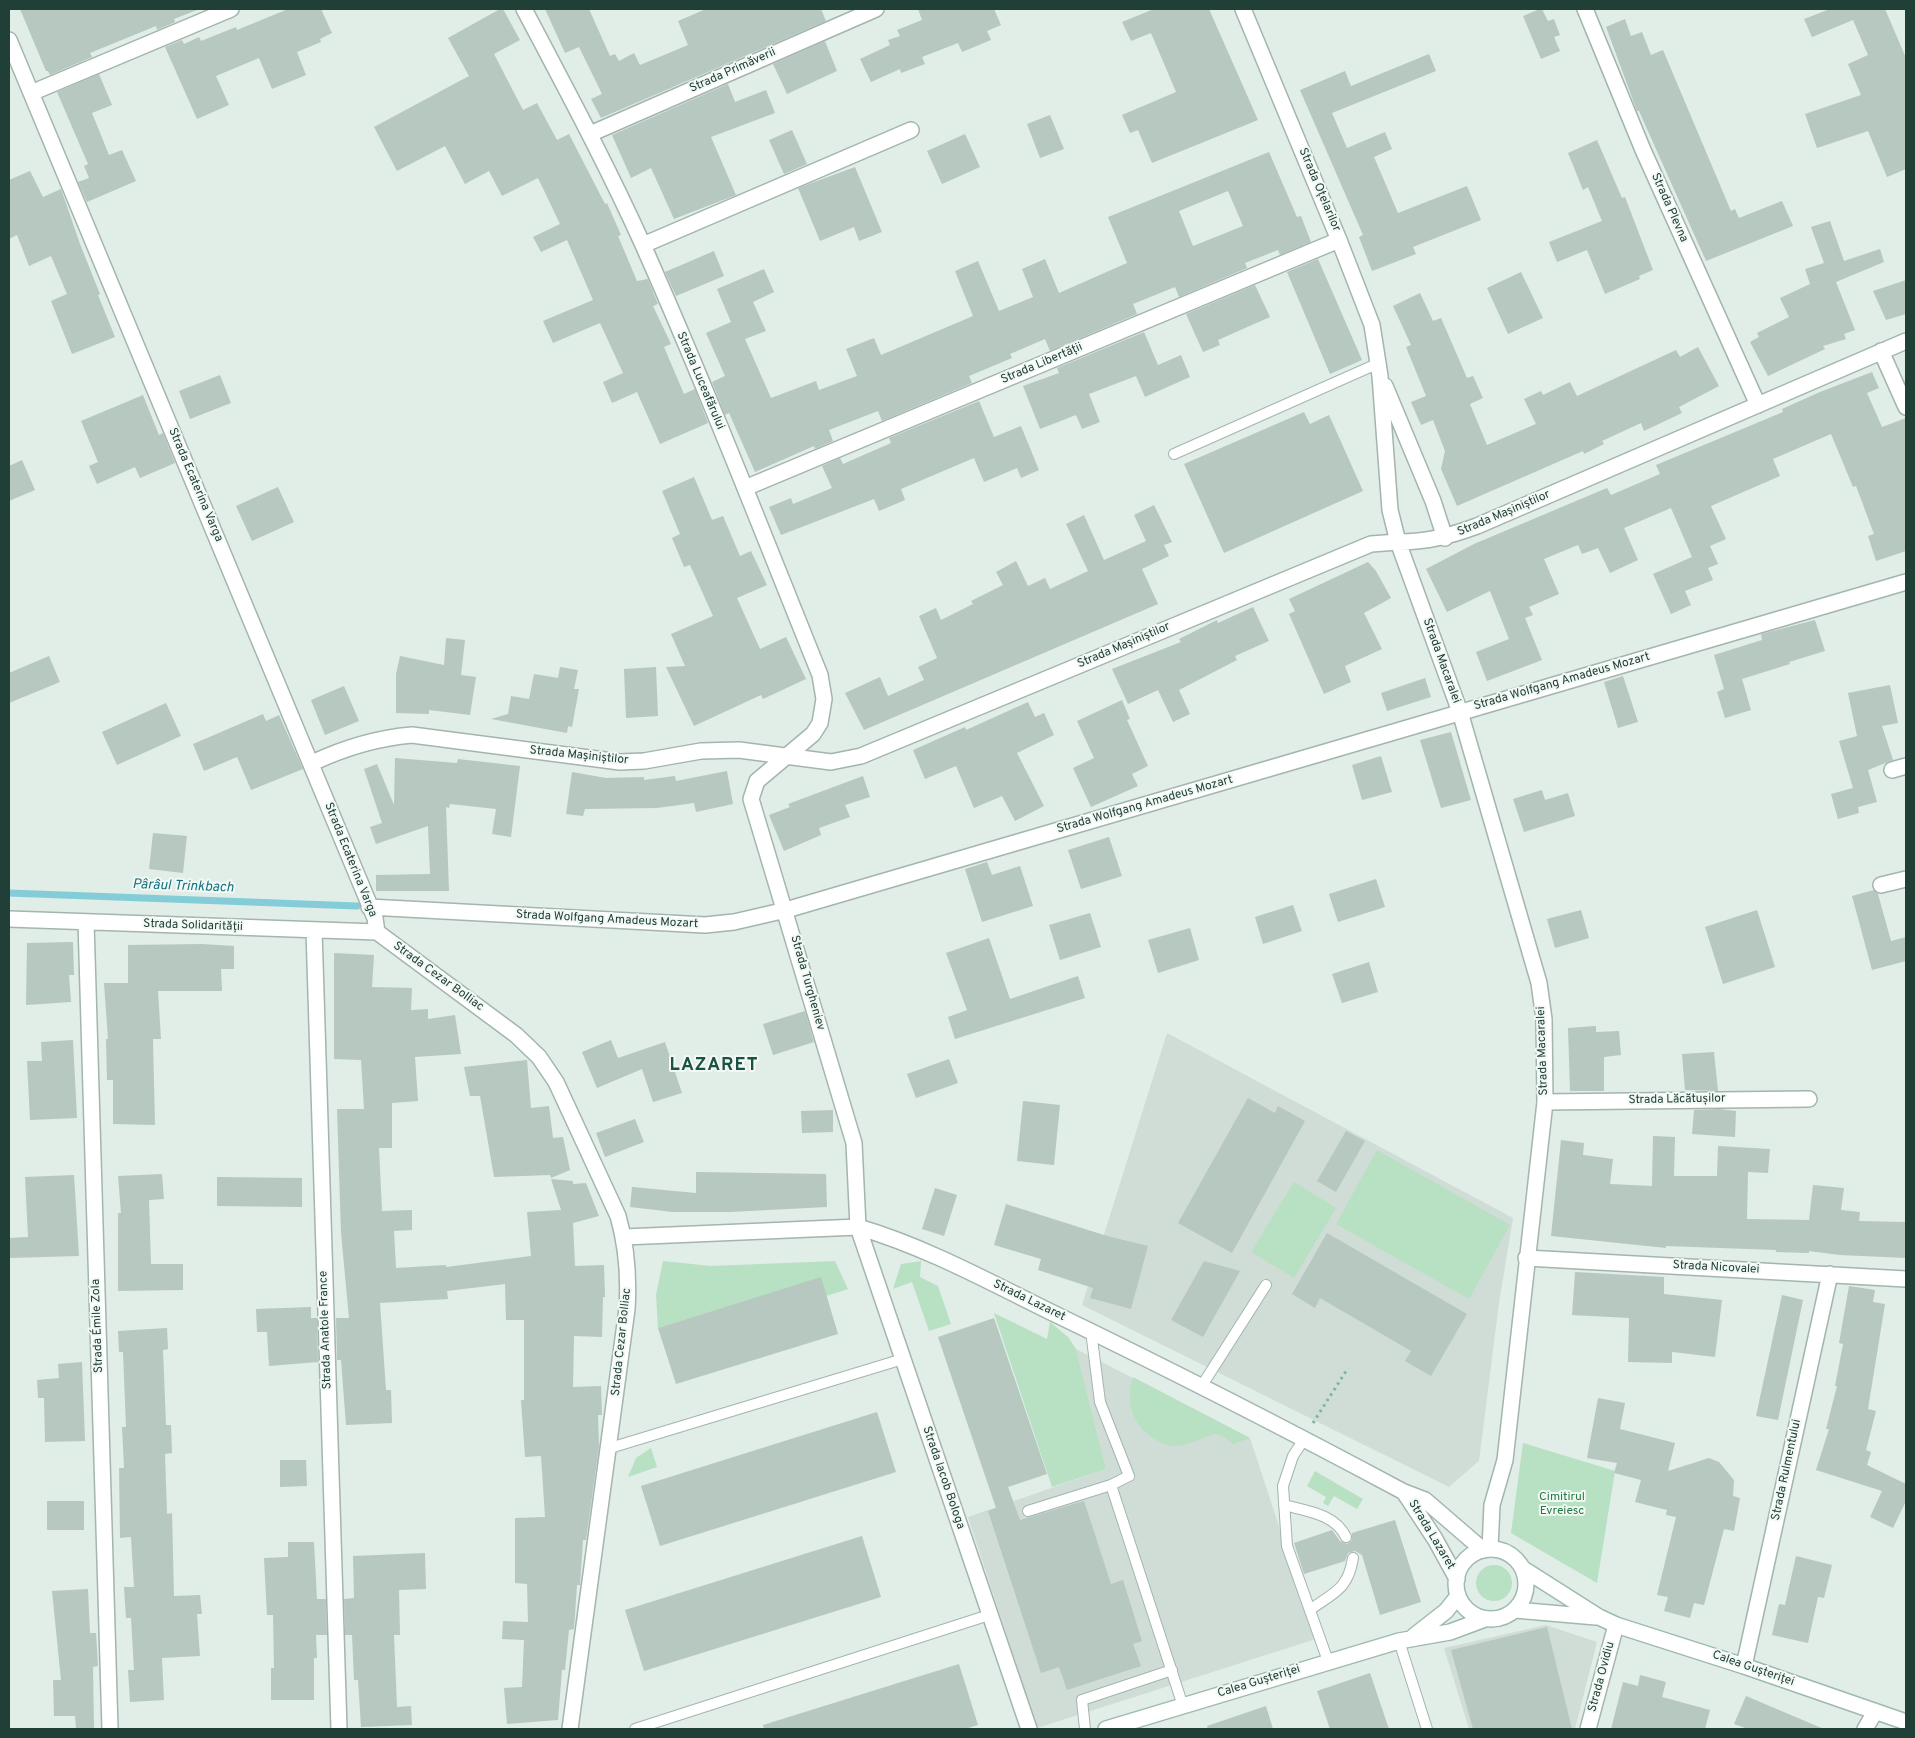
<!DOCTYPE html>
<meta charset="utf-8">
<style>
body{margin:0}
#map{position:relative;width:1915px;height:1738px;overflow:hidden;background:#e1ede7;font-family:Overpass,sans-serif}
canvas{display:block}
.frame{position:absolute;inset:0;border:10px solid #203f36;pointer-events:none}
</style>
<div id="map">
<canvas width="1915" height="1738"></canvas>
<div class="frame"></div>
</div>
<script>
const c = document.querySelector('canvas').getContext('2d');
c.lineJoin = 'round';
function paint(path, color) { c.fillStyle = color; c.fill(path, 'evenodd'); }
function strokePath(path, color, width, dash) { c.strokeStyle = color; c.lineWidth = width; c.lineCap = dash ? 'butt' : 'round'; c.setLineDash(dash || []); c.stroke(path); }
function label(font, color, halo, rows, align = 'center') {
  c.font = font + ' Overpass,sans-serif'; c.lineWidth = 4; c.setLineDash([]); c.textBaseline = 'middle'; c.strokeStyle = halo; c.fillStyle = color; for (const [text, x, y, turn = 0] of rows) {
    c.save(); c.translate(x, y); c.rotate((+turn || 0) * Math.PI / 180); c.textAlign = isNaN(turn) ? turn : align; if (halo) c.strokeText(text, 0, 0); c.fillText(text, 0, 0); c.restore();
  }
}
paint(new Path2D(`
 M1167,1033L1513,1218L1499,1303L1479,1461L1449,1487L1082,1305Z
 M1076,1349L1250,1438L1316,1639L1037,1728L968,1517L1106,1469Z
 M1546,1625L1597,1642L1575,1729H1469L1444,1648Z`), '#cfddd6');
paint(new Path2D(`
 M1377,1150L1510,1225L1469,1299L1336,1224Z
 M1294,1182L1336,1208L1294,1278L1251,1252Z
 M663,1261L711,1266L835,1261L848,1289L826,1296L820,1278L658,1328L656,1295Z
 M921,1261L920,1277L938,1286L951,1324L929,1331L912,1282L893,1289L901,1264Z
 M994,1313L1047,1339L1050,1322L1068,1337L1076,1349L1106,1469L1052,1487Z
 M1133,1377L1250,1438L1233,1444L1221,1435L1214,1434C1202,1438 1189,1445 1176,1446C1170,1447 1163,1443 1158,1441C1134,1428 1124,1403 1133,1377Z
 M1523,1443L1615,1471L1597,1583L1511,1533Z
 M651,1448L657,1467L628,1477L636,1458Z
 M1315,1471L1363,1499L1357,1509L1334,1496L1328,1506L1323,1503L1326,1497L1307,1486Z
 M1476 1583a18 18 0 1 1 36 0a18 18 0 1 1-36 0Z`), '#b8e0c2');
strokePath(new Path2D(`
 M9,893L357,906`), '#84ccd7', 7);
paint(new Path2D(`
 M20,9H197V10L174,19L175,22L157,30L156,26L90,53L92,57L50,75L48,71H46Z
 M288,9H321L332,33L320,39L321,42L297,52L306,75L272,89L259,58L216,76L229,105L197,119L165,47L182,40L184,44L199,37L201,41L236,27L237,30Z
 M500,9H503L520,40L494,54L523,110L537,103L557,140L569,134L605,204L607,203L621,235L618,236L637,281L648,279L658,304L653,306L671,344L664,347L684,394L695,389L708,423L660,444L637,392L612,403L603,382L623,373L600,323L553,343L543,321L593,300L567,240L541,252L533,237L560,224L538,178L502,196L489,171L465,184L445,146L397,171L374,127L469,76L448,38Z
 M545,9H589L610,56L615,54L619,61L634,53L640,65L688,45L678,21L706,9H821L826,21L601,118L591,99L602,94L579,47L565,53Z
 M918,9H994L1001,25L987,31L991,40L962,52L958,43L922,57L925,64L901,73L900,69L871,82L860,59L890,45L888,40L900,36L897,30L922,20Z
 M1154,9H1209L1258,120L1152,163L1138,130L1130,133L1122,115L1176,92L1151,33L1131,41L1122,22Z
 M1540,9H1542L1548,21L1554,19L1560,35L1554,37L1560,51L1541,59L1523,16Z
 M1830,9H1885L1906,58V169L1887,177L1868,131L1817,148L1805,114L1861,95L1848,64L1868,55L1853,20L1812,37L1804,19Z
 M1625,19L1631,36L1642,32L1651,55L1663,50L1731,211L1735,209L1739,218L1782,201L1793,226L1706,261L1639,111H1637L1606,27Z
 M825,41L837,71L787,94L773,64Z
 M1429,54L1436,71L1332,113L1347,148L1385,132L1392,149L1374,157L1398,213L1467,186L1481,220L1413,247L1416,254L1372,271L1359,237L1363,235L1300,90L1345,71L1351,86Z
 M99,74L112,105L92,113L109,155L122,150L136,181L87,202L78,182L89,178L84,166L88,164L57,92Z
 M728,84L735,102L766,90L775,113L711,137L736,195L674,219L651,168L631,178L612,135Z
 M1050,115L1064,149L1040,158L1027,124Z
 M792,130L807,164L784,174L769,140Z
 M965,134L980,167L942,184L927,151Z
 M1597,140L1622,198L1625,197L1653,270L1639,276L1640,279L1605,294L1587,250L1557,262L1549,242L1602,221L1588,187L1583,190L1568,153Z
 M1269,152L1297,217L1301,216L1311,242L1280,255L1278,250L1245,263L1247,268L1179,297L1175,287L1133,304L1137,314L1050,351L1045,339L1010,354L1012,358L969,376L972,383L882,421L878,411L829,430L833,441L815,449L814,446L755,472L729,413L725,415L712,382L725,376L706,333L731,322L717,289L764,269L774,292L753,302L766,331L745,339L771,398L816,381L819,390L857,376L846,349L874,338L881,355L973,316L955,271L978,261L999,311L1033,297L1022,269L1045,259L1059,293L1127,263L1108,217ZM1228,191L1243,226L1193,246L1179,211Z
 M855,167L882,232L859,241L854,227L820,241L798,188Z
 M30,171L43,197L61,189L80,244L100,294L98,295L115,337L72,354L51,301L67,294L51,256L29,266L17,235L9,239V180Z
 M1830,221L1844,261L1880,249L1884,262L1836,282L1855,330L1844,334L1846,339L1823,346L1825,349L1768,376L1750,342L1759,337L1757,333L1789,317L1780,298L1810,284L1805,269L1824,263L1811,227Z
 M714,251L724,276L676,296L665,272Z
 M1318,259L1362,360L1330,374L1287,272Z
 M1521,272L1543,318L1508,334L1487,288Z
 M1906,280V314L1886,320L1873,291Z
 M1255,285L1270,317L1218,340L1220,345L1203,352L1186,314Z
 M1420,293L1433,321L1441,318L1467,378L1473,376L1483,398L1470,404L1487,445L1536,424L1524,399L1541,391L1543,395L1570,382L1577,396L1676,350L1680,357L1698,347L1719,386L1679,407L1682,413L1644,431L1641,423L1602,441L1604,444L1584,454L1583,451L1457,506L1441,469L1445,451L1433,420L1421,425L1411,402L1426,396L1406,347L1411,345L1393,306Z
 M1144,332L1158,365L1181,355L1190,377L1145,397L1136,376L1089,394L1100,422L1082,429L1076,415L1040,429L1023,386L1059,373L1057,368Z
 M1872,372L1879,388L1867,393L1882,427L1906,418V551L1876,561L1868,536L1874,534L1856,486L1853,487L1831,434L1773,459L1780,476L1711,506L1726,539L1710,546L1718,564L1708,568L1713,580L1685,591L1691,605L1671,614L1653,574L1692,557L1671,508L1624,528L1638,560L1610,573L1598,548L1582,554L1578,545L1544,559L1559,594L1529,607L1533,615L1525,618L1542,660L1487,681L1476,652L1509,639L1490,591L1447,612L1426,569L1474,544L1607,488L1611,495L1660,474L1656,465L1783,412L1782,409L1820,392Z
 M220,375L231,403L190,419L179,391Z
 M143,395L159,435L163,433L175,463L140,478L135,467L97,484L89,466L98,462L81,421Z
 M979,401L994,437L1021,426L1039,470L1021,478L1017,468L984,482L974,458L901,489L905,500L879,511L874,499L781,535L769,507L791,498L793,504L832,488L822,466L840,458L843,464L891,443L889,438Z
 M1304,412L1310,424L1329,415L1363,491L1224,553L1184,464Z
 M22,460L35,490L9,501V466Z
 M694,477L712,520L723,516L740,556L751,551L767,585L737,598L760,649L786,637L806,679L763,699L761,695L694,726L666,667L685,666L671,634L713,616L690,565L684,567L672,538L680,534L662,491Z
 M278,487L294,522L252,541L236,506Z
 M1154,505L1172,542L1164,545L1169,556L1142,569L1158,604L864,730L845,693L880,677L888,696L924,680L918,667L937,658L919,616L936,608L941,620L973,604L971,601L1003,585L996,572L1016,561L1028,586L1045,578L1050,589L1088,571L1066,524L1084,515L1104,560L1146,541L1134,515Z
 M1368,562L1376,571L1391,598L1364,613L1382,649L1345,666L1351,682L1324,694L1289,614L1295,611L1289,599Z
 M1253,607L1269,641L1235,656L1237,660L1179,690L1190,714L1173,722L1158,690L1128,704L1112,669L1181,642L1179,639L1217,620L1218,623Z
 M1815,620L1825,651L1789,662L1790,664L1742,679L1751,710L1725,718L1717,692L1724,689L1714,655L1762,640L1761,634Z
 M446,638L465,640L461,675L476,677L470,715L429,710V714L396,713V674L400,656L444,665Z
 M49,656L60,682L9,703V673Z
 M560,667L578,670L574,689H579L572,727L568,726L567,733L491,719L508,714L511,696L529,699L534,674L558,678Z
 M656,667L658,716L626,718L624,669Z
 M1623,676L1638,722L1618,728L1604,682Z
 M1425,678L1431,697L1387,711L1381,693Z
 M1890,685L1898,723L1882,726L1893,760L1868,770L1877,802L1858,807L1859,813L1838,819L1831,794L1853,788L1839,741L1857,736L1848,693Z
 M344,686L359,721L325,735L311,700Z
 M1122,700L1130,719L1127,720L1148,766L1132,774L1138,786L1091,807L1073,768L1094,758L1077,721Z
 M1028,702L1035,717L1044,713L1054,735L1017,753L1044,806L1015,821L1002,796L974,808L956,766L925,779L913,750L965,727L966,730Z
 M166,703L181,736L117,765L102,732Z
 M263,714L266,721L279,715L303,769L251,790L237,757L204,771L193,744Z
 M1451,732L1471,800L1441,808L1420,740Z
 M1381,756L1392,792L1362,800L1352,765Z
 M395,758L457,763L458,759L520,766L511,837L492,834L496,809L450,804L449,808L446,807L449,891H376V875L430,874L428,826L376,844L370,827L382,823L364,769L377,764L394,805Z
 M727,771L733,804L696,812L694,803L657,808L585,809L583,816L566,814L572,772L606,778L644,777V780L675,776L676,781Z
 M863,776L870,797L845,805L850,817L819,828L821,835L784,851L769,815L790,807L788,804Z
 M1542,790L1545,800L1568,793L1575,816L1524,832L1513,799Z
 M153,833L187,836L183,873L149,869Z
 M1109,837L1122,876L1081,889L1068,850Z
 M987,862L992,875L1020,866L1033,906L982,922L965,869Z
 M1376,879L1385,907L1338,922L1329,894Z
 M1874,890L1878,894L1891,941L1906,937V961L1872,970L1852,896Z
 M1293,905L1302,931L1263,944L1255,917Z
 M1581,910L1589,938L1555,948L1547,919Z
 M1757,910L1775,967L1723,984L1705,927Z
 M1090,913L1101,947L1060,960L1049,925Z
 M1190,928L1199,960L1158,973L1148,940Z
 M989,938L1010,999L1078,976L1085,998L955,1039L948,1017L967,1010L946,953Z
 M73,942L74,975H69L71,1002L26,1005L27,943Z
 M202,944L234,946V969H221L222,991H158L161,1039H153L155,1125L113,1124V1080H107L106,1039H108L104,983H128V945Z
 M334,953L374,955L372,987L412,988L411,1010L428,1009V1019L455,1015L461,1054L415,1057L418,1101L392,1103V1148H379L382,1211L412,1210V1230L394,1231L396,1268L446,1265V1267L531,1256L527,1212L561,1210L551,1179L573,1181V1184L586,1183L599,1216L573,1223L575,1266L604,1265L605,1297H603L602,1337L574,1336L573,1387L601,1386L602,1415H598L599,1447L586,1540H583L580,1585H577L574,1629L569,1630L565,1670H562L558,1720L507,1724L504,1688L522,1687L524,1640L502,1639L503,1621L528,1622L527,1584L515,1583V1518L545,1517L541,1456L525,1457L521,1400H524V1320H506L505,1284L447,1291L448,1299L380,1303L386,1390H391L392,1423L346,1425L341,1360H337L336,1318H349L341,1233L337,1109H364L361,1060L334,1059Z
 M1369,962L1378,992L1342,1003L1332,974Z
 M805,1011L814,1042L773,1055L763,1024Z
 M1596,1026V1032L1619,1031L1621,1055L1604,1057V1091H1570L1568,1028Z
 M73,1040L77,1118L30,1120L27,1061H42L41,1042Z
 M611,1040L618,1058L665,1042L682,1093L653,1102L642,1069L597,1088L582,1052Z
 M1714,1052L1718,1091L1685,1090L1682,1054Z
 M949,1059L958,1083L916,1098L907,1074Z
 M527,1060L531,1108L549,1106L553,1138L563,1137L570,1170L551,1178L550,1175L494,1177L480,1096H470L464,1067Z
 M1248,1098L1275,1113L1278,1106L1305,1121L1232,1253L1178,1223Z
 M1023,1101L1060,1105L1054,1165L1017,1161Z
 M1719,1109L1736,1111L1735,1137L1692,1134L1694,1110Z
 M833,1110V1132L802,1133L801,1111Z
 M635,1119L644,1142L605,1157L596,1133Z
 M1346,1131L1365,1141L1336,1192L1317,1181Z
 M1653,1136L1675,1137L1674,1176H1717L1718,1146L1770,1149L1768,1173L1748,1172L1747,1219L1809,1220L1813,1185L1844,1188L1841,1210L1860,1212L1859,1221L1906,1222V1258L1840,1255L1809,1251V1253L1776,1252V1250L1666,1246V1248L1551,1236L1561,1140L1584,1143L1583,1155L1613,1159L1610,1184L1652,1186Z
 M696,1172L826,1174L827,1207L730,1212H673L630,1207L632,1187L696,1193Z
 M162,1174L164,1199L149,1200L151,1264H183V1290L118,1291V1213H121L118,1176Z
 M74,1175L79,1256L9,1258V1238L28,1237L25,1177Z
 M217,1177L302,1178V1207L217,1206Z
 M935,1188L957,1195L944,1236L922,1229Z
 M1006,1204L1107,1236L1148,1246L1131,1309L1090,1298L1093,1288L1038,1270L1041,1259L994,1245Z
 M1327,1233L1467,1314L1431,1376L1405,1361L1411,1351L1320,1298L1315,1308L1292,1294Z
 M1204,1261L1240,1271L1203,1337L1171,1320Z
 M1575,1272L1664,1277V1294L1722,1300L1715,1357L1672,1352V1363L1628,1362L1629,1318L1572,1315Z
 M821,1277L838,1334L676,1384L658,1328Z
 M1849,1286L1875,1290L1873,1302L1885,1304L1868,1409L1876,1411L1866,1450L1871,1452L1867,1465L1906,1484V1501L1893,1528L1870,1517L1882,1491L1816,1470L1829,1429H1826L1837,1386H1835L1843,1344L1839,1343Z
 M1782,1295L1803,1300L1778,1420L1756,1416Z
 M311,1307V1318H317L318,1362L269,1366L267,1332H257L256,1309Z
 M994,1318L1047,1474L1008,1487L1020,1520L1084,1501L1111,1584L1123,1580L1142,1641L1133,1644L1141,1666L1067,1690L1059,1667L1041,1673L988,1511L996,1508L938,1337Z
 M167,1328L168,1349L163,1350L166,1425H171L172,1453L165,1454L167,1514L172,1513L174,1596L200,1595L202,1614H197L200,1656L162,1658L164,1700L130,1702L128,1670H134L131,1618H126L124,1587H134L131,1537L120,1538L119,1468H124L122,1427H126L123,1352H119L118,1331Z
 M82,1362L85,1441L45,1442L44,1398H38L37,1380L59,1378L58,1364Z
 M1598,1398L1625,1403L1620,1429L1675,1443L1668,1471L1709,1458L1719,1462L1734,1480L1733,1496L1740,1498L1734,1531L1724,1529L1704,1605L1694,1603L1690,1618L1664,1611L1668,1597L1657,1595L1676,1517L1666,1515L1667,1510L1635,1502L1641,1480L1614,1473L1617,1463L1587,1458Z
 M877,1412L896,1472L660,1546L641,1486Z
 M280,1460H306L307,1486L280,1487Z
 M47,1501H84V1530H47Z
 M1395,1520L1421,1602L1380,1615L1362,1555L1355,1551L1348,1553L1345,1561L1304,1574L1294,1543L1332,1530L1340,1541L1347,1544L1352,1540V1533Z
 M862,1536L881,1597L644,1671L625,1610Z
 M288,1542H314L317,1599H326L327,1635H316L317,1658H314V1700H271V1668H274L273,1615H267L264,1558L288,1557Z
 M425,1553L426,1589L399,1590L400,1635H394L397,1707L411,1706L412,1725L361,1727L358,1680H354L352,1635H345L344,1599L354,1598L353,1556Z
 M1796,1556L1832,1565L1824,1598L1818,1597L1808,1643L1772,1635L1779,1604L1785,1605Z
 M88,1589L90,1633H96L98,1666L93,1667L94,1729H76L75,1716H54L53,1680H61L52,1591Z
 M1547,1627L1572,1729H1473L1451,1650Z
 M959,1664L978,1725L965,1729H764L763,1725Z
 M1370,1673L1389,1729H1330L1317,1691Z
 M1640,1675L1666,1682L1662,1697L1710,1710L1705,1729H1611L1623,1682L1638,1686Z
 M1746,1696L1824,1729H1748L1734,1724Z
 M1266,1706L1273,1729H1208L1207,1726Z`), '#b6c8c0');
const service = new Path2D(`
 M1174,454L1379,363
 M1201,1387L1266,1285
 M1304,1439L1293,1456L1283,1486L1287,1546L1328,1661
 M610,1448L903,1359
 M1111,1485L1183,1706
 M1284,1505C1307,1511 1335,1514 1346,1537
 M1028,1511L1111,1485L1129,1476L1100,1402L1091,1331
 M1311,1609C1335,1592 1348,1589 1353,1558
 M1399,1641L1427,1729
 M635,1729L989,1615
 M1085,1729L1082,1700L1172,1670`);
const minor = new Path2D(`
 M524,9C565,87 607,165 643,245C706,387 762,531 820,675L824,699L820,723L813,734L757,781L751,799L854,1143L858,1227L1029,1729
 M1585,9L1643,150L1758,405
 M9,40L375,918L377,932
 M31,93L231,9
 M590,134L876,9
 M643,245L911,130
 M745,488L1339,240
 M312,763C344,748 376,738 412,735L620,762L644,761L701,751L739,750L831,762L861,756L1371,544L1398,542
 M1892,770L1906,766
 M1881,885L1906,879
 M369,907L705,925L734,922L786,910L1906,582
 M9,919L377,932
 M86,922L110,1729
 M314,930L339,1729
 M377,932L516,1035L539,1057L556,1082L618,1216C627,1247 629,1277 627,1309L570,1729
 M1545,1102L1809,1099
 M624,1237L858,1227C929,1248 993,1284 1059,1316C1175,1372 1290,1431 1404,1492L1425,1500L1483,1550
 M1526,1258L1906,1279
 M1404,1492L1435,1539L1457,1579
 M1744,1666L1830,1274
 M1588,1729L1616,1625
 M1865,1729L1875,1712`);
const tertiary = new Path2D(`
 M1243,9L1339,240L1372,325L1380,376L1390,510L1398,542L1460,712L1539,983L1544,1019L1545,1102L1505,1460L1492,1505L1490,1549
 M1881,351L1906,407
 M1385,386L1433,501L1445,538
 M1398,542C1427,542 1450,536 1477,526L1906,341`);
const secondary = new Path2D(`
 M1456 1584a35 35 0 1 1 70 0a35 35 0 1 1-70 0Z
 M1522,1568L1599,1617L1616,1625L1744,1666L1906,1722
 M1515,1610L1596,1617
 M1414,1636L1446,1611L1458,1596
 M1106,1729L1399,1641L1450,1632L1485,1619`);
strokePath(service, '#a3b5ae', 12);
strokePath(minor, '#a3b5ae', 18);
strokePath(tertiary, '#a3b5ae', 18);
strokePath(secondary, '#9ebaaf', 18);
strokePath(new Path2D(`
 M1313,1423L1348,1368`), '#7fb3a1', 3, [2.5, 4]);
strokePath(service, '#fff', 10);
strokePath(minor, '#fff', 15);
strokePath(tertiary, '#fff', 15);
strokePath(secondary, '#fff', 15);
label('12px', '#203f36', '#f2f9f5', [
 ["Strada Primăverii",733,71,-24],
 ["Strada Oțelarilor",1319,190,67],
 ["Strada Plevna",1669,208,66],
 ["Strada Libertății",1042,364,-23],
 ["Strada Luceafărului",700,381,67],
 ["Strada Ecaterina Varga",195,485,67],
 ["Strada Mașiniștilor",1504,514,-23],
 ["Strada Mașiniștilor",1124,646,-23],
 ["Strada Macaralei",1441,661,70],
 ["Strada Wolfgang Amadeus Mozart",1562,682,-16],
 ["Strada Mașiniștilor",579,756,6],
 ["Strada Wolfgang Amadeus Mozart",1145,805,-16],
 ["Strada Ecaterina Varga",350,860,68],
 ["Strada Wolfgang Amadeus Mozart",607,920,3],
 ["Strada Solidarității",193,926,2],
 ["Strada Cezar Bolliac",438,977,36],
 ["Strada Turgheniev",807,983,74],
 ["Strada Macaralei",1543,1051,-92],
 ["Strada Lăcătușilor",1677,1100,-1],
 ["Strada Nicovalei",1716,1268,3],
 ["Strada Lazaret",1029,1301,26],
 ["Strada Émile Zola",98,1326,-92],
 ["Strada Anatole France",326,1330,-92],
 ["Strada Cezar Bolliac",622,1342,-84],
 ["Strada Rulmentului",1787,1470,-78],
 ["Strada Iacob Bologa",943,1478,71],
 ["Strada Lazaret",1431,1535,59],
 ["Calea Gușteriței",1753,1669,19],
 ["Strada Ovidiu",1602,1677,-75],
 ["Calea Gușteriței",1259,1682,-17]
]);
label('12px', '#267944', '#f2f9f5', [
 ["Cimitirul",1562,1498],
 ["Evreiesc",1562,1512]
]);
label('italic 14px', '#157180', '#f2f9f5', [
 ["Pârâul Trinkbach",183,887,2]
]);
c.letterSpacing = '1px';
label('bold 18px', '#1a5343', '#f2f9f5', [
 ["LAZARET",714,1066]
]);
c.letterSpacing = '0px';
</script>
